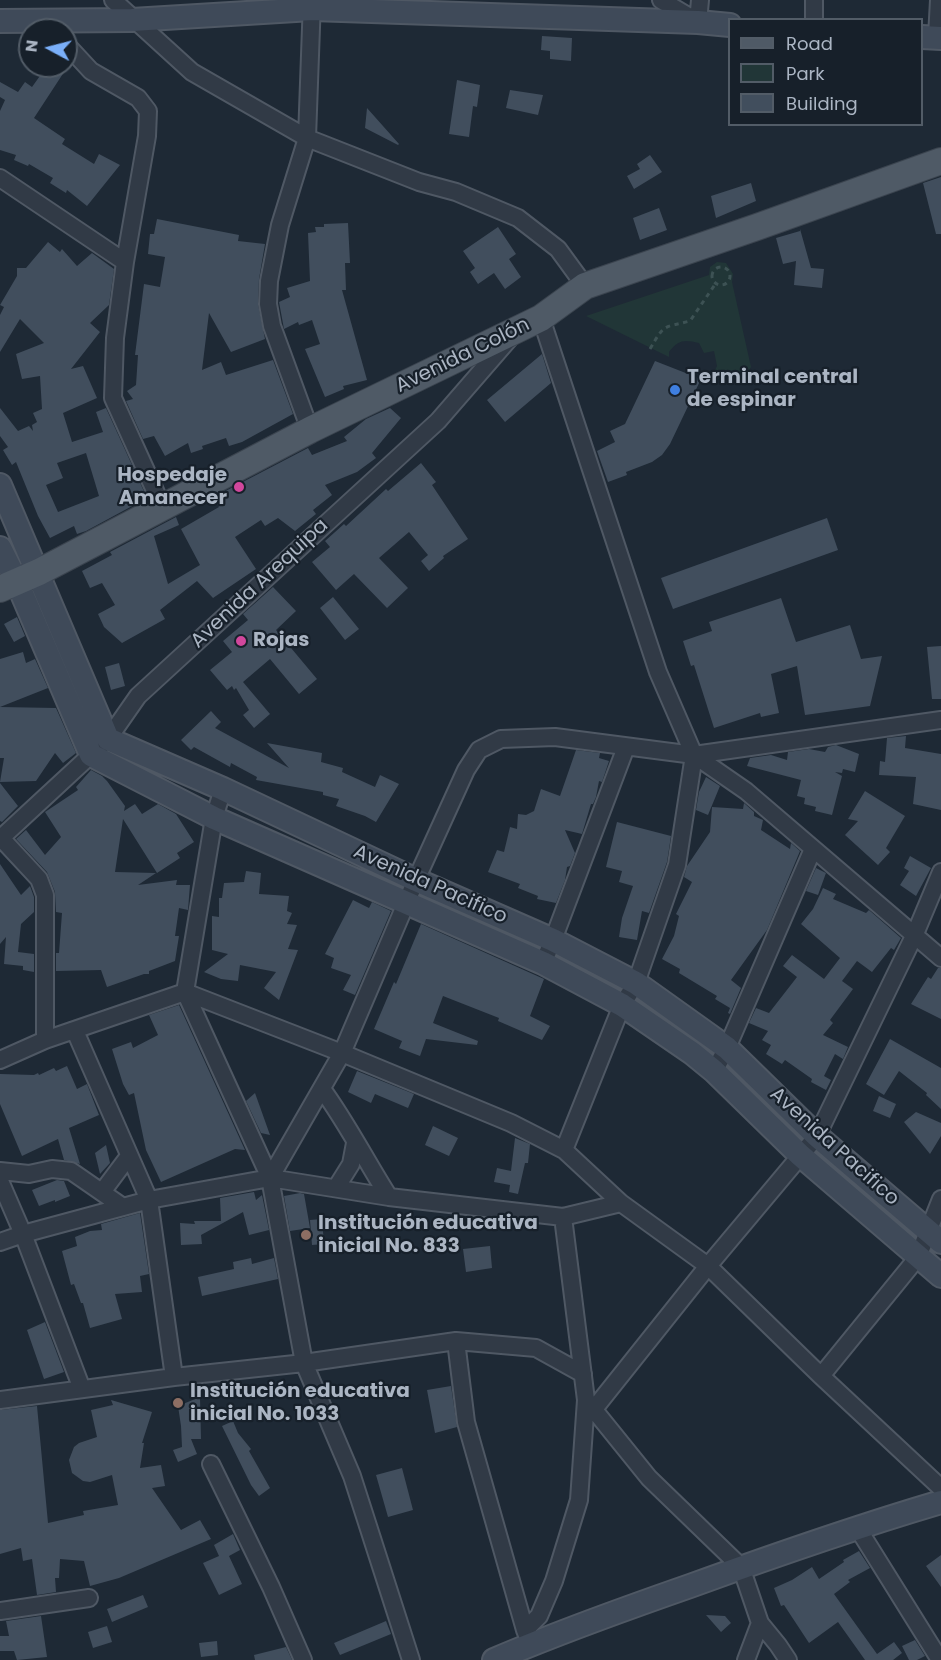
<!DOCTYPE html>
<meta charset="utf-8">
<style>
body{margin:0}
#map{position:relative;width:941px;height:1660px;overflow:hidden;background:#1e2935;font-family:Poppins,sans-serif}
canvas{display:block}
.legend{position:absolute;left:728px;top:18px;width:195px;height:108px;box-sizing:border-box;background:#17202a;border:2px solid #525c67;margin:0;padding:8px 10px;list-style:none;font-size:18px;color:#abb5c3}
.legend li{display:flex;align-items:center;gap:12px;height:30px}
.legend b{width:30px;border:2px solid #525c67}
.north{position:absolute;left:18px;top:18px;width:60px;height:60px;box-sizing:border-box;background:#17202a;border:2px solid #525c67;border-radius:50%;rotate:277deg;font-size:16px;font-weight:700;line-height:24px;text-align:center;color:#abb5c3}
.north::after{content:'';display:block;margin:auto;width:21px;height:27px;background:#7aaff9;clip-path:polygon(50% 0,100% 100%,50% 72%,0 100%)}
</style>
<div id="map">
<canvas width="941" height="1660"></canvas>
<ul class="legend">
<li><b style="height:8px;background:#4f5a66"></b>Road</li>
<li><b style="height:16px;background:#213637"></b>Park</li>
<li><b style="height:16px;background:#414e5d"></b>Building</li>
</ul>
<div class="north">N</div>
</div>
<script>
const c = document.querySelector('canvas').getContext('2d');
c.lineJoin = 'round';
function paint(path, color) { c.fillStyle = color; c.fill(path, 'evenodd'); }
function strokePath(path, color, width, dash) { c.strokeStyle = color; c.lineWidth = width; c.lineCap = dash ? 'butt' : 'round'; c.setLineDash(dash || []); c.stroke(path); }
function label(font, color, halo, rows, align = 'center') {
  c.font = font + ' Poppins,sans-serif'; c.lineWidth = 4.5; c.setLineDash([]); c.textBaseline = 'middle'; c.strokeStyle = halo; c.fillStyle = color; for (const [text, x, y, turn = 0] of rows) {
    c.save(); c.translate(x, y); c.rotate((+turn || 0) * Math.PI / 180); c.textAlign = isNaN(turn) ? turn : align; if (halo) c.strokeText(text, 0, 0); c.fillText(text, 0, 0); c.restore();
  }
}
paint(new Path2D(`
 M717,262L726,263L733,274L732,282L751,367C743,379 735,386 720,382L715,370L717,366L714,351L704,353L699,343C684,339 678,340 669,352V357L586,316L709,275L710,267Z`), '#213637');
paint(new Path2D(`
 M542,36L572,38L571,61L550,59V51L541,50Z
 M47,66H68L34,118L65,139L62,144L94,164L99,154L120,165L87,206L67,190L66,193L50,183L53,178L29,164L28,166L14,160L16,155L0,150V111L5,100L0,97V82L18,92L25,82L32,87Z
 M457,80L480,85L477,107L473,106L469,137L449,134Z
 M510,90L543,95L538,115L506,108Z
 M367,108L399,144L398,145L365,128Z
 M650,155L662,172L634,189L627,176L640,169L637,164Z
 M941,177V234H936L923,183Z
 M751,183L756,201L716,218L711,196Z
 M659,208L667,230L640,240L633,218Z
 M157,219L239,235L238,241L265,244L259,279L258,304L265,339L231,352L209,313L202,370L221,362L226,375L273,360L293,414L242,442L229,446L226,438L202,446L203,449L191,453L188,443L165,456L154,436L143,439L126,401L133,399L127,391L136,385L138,355H135L144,284L160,287L165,257L148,254L150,234H154Z
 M348,223L350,263H345L346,290H342L367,380L343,386L344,389L325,397L305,349L320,344L312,320L299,325L298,322L284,329L279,302L290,297L287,288L310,281L308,233L316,232L315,227H324V224Z
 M498,227L516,254L509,259L521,277L505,289L494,273L478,284L470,272L475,268L463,251Z
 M800,229L811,268L824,269L822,288L794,285L796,261L783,264L776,238L800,231Z
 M48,242L60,252L62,249L77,266L92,253L114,269L109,305L90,323L100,332L71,369L83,366L97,398L63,413L72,442L103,432L96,412L106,408L147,498L86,531L77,534L74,526L50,538L38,516L16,462L12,465L3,450L8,447L0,436V408L18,431L29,426L33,431L32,425L37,422L33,413L42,409L40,376L22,379L16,354L44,343L20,319L0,352V315L4,307L0,305L17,276V268H26ZM86,453L99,496L58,512L46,485L63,478L57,463Z
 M542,354L551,383L505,422L487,400Z
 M655,361L701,379L670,444L662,455L652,462L626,472L627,475L608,482L597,451L615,442L610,431L625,424Z
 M390,408L401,418L372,453L376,458L357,472L325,485L332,495L313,510L316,514L295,531L278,518L265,526L261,520L235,537L256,569L213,598L197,581L160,610L165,619L122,643L104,627L98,614L115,605L102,583L90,588L82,571L112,555L110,552L176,517L179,525L154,536L168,584L200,565L181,529L219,507L214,497L308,448L312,455L347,441L344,437L366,419Z
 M421,463L436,482L432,485L468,539L443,556L444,558L429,571L421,561L428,555L409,532L379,558L408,588L387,608L354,574L336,590L312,562L330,547L325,541L344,524L346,526L386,489L388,491Z
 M827,518L838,550L673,609L661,578Z
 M273,587L296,611L276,630L317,679L299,694L270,659L243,682L270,714L254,728L243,715L249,710L236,688L234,690L232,686L227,690L210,670L232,652L223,641L248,620L243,614Z
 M333,597L359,629L345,640L320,608Z
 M781,598L796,642L850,625L861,659L882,656L870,706L805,715L797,666L771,674L779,713L761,717L760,713L714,728L694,665L691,666L683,641L712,631L709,622Z
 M17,617L25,636L14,642L4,624Z
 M941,646V699H932L927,647Z
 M23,652L26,663L35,659L48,688L0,707L56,708L76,753L63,763L55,753L36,781L0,782L4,758H0V659Z
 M119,663L125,686L111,690L105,667Z
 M211,711L221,722L215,728L289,768L267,743L322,753L321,762L343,768L342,772L375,787L380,775L399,784L376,822L365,816L336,806L339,799L323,795V792L256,780L257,777L231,763L230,767L194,747L191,750L181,740Z
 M906,736L905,748L941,754V810L913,804L916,777L879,775L880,761L885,762L887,738Z
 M836,745L859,754L855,772L843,769L842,773L835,772L842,776L832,815L815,811L816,807L804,804L805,798L797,796L801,780L747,766L750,758L771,755L787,760L788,752L809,749L825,752L828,747Z
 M576,750L600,753L599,758L609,761L602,782L599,781L596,797L593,804H591L582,834L565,830L575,853L570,866L567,867L565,880L556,903L537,899L538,896L518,888L520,884L488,872L497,850L504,852L510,827L517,829L518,814L526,815L534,811L541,789L560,796Z
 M91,770L102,776L107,781L125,806L124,811L135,804L142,814L158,804L176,814L194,842L177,853L180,858L157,873L123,819L115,872L156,873L138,885L177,880L176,885H190L188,910L179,908L175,936H179L175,961L149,971V974H144L107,987L101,970L56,971V953H59L62,913L56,912L55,892L47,872L16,839L26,830L45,855L61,837L45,812L78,790L76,787Z
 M706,777L720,786L708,815L696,810L699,792Z
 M0,783L18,806L2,822L0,821Z
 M865,791L905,816L886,848L890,852L878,865L845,835L858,821L848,819Z
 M744,803L754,812V816L763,820L761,830L790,849L791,843L800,851L767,930L731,980L741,988L730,1014L728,1013L730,1008L715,999L717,996L679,973L680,969L662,959L674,936L679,916L676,914L692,882L684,877L687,866L710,832L712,807L743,809Z
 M617,822L671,836L667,862L649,913L642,911L637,940L619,937L622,918L633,886L619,882L622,871L606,867Z
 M910,856L931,868L916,896L900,885L909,871L904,868Z
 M0,864L21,895L30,886L34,897V912L21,924L18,952L34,954V972L23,970V966L4,964L6,937L0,944Z
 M816,868L826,873L818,895L806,891Z
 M246,871L261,873L259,894L289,896L287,911L292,913L287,924L297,925L288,949L298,950L279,1000L264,988L276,972L240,965L238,981L221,979L204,972L228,954L212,950V916L219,917V898H222L224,883L244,882Z
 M823,888L836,894L833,899L866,913L869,910L901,938L894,950L891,948L872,972L857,961L842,981L853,989L830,1020L833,1023L823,1035L848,1047L843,1059L835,1054L824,1076L831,1080L826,1090L811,1082L812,1079L785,1060L782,1064L766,1054L771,1045L762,1040L768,1031L749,1023L756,1008L769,1013L797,977L783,966L792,955L824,979L840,958L801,924L813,909Z
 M353,900L369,908L372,902L391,911L355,995L343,990L351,975L331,968L334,958L325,954Z
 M421,924L544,979L530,1016L550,1026L542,1040L498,1021L499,1018L443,996L433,1023L478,1041L477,1045L426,1039L420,1056L399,1048L402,1041L374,1029L394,982L396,984Z
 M938,968H941V1019L911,1004L928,977L931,979Z
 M179,1005L245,1150L235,1149L161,1182L146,1150L134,1093L129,1095L123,1084L112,1049L131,1042L133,1048L158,1035L149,1015Z
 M890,1039L941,1068V1109L926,1095L927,1093L899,1071L884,1095L866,1084Z
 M67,1066L77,1089L87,1084L99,1115L69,1128L80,1164L64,1160L58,1139L22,1156L0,1104V1074L34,1075L38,1073L39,1075L54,1068L56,1071Z
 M357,1071L414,1094L408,1108L375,1094L371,1103L348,1092Z
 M255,1093L270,1135L261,1133L246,1101Z
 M879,1096L896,1104L890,1118L873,1111Z
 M916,1112L941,1123V1136L930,1154L904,1122Z
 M433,1126L458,1138L449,1156L425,1145Z
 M515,1138L530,1144L528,1163H525L518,1194L509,1192L510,1185L494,1182L497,1168L511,1171Z
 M106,1145L110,1163L100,1174L95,1153Z
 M57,1180L64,1181L70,1196L55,1202V1200L39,1206L32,1190Z
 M254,1192L256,1200L262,1195L269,1230L249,1235L243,1212L201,1235L202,1244L181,1245L180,1223L195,1224L194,1221H221L220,1198Z
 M300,1193L304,1194L310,1228L290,1231L284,1196Z
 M140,1213L149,1274L140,1276L142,1292L115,1294L122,1319L90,1328L83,1303H81L74,1284L71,1285L62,1251L77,1246L75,1237L90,1231L102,1230L101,1224Z
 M322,1219L324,1244L312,1245L310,1220Z
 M490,1246L492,1268L466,1272L463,1249Z
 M251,1258L252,1264L274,1258L278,1279L202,1296L198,1277L234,1269L233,1262Z
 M45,1322L64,1372L44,1379L27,1330Z
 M451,1386L457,1427L435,1433L427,1390Z
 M200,1397L201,1439H191L197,1454L178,1462L173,1450L182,1447L181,1426L178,1406Z
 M111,1400L152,1412L142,1443H144L140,1468L161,1465L165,1486L152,1488L181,1530L200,1520L211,1539L119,1578L90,1586L84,1561L60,1559L59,1578H55L56,1592L37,1595L32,1559L23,1561L21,1548L0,1554V1410L37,1406L48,1523L84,1515L83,1511L118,1505L112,1475L90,1482L83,1481L72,1473L69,1460L74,1447L79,1443L97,1437L91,1410L113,1405Z
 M233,1421L238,1433L251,1449L249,1451L270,1488L259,1496L251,1485L222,1426Z
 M402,1468L413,1510L388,1517L376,1475Z
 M233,1534L240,1550L229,1556L242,1584L219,1595L203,1563L219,1556L214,1545Z
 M859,1551L870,1568L848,1580L850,1582L834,1594L877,1654L894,1642L902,1653L893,1660H865L838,1622L809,1643L784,1605L781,1606L774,1588L792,1580L812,1567L819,1579L844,1562L843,1560Z
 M941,1555V1587L926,1566Z
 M143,1595L148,1607L112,1622L107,1609Z
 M706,1615L725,1616L731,1623L721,1632Z
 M41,1616L47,1657L17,1660L14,1651H0V1636H9L6,1621Z
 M386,1621L391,1634L340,1655L334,1643Z
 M107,1626L112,1642L93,1648L88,1632Z
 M915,1640L925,1656L917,1660H909L902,1646Z
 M217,1641L218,1655L201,1657L199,1643Z
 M286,1647L292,1660H255L254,1655Z`), '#414e5d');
const street = new Path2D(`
 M113,0L192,72L307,138L419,182L456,192L518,218L558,249L585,286
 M661,0L698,22L700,0
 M814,20V0
 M937,37L939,0
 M66,44L91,71L138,98L148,111L147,136L125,262L115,338L113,398L162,506
 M0,178L125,262
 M541,318L658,672L694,755L746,791L941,958
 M310,430L272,326L268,304L269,281L280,225L307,138L312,0
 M223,789L214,818L185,992L270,1178L304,1363L352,1476L411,1660
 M1,838L39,879L45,895V1040
 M0,839L108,739L138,696L438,421L510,338
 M543,963L553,940L626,747
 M75,1031L149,1200L174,1377
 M0,1060L45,1040L185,992L342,1053L511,1123L564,1150L621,1203L708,1266L821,1376L941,1488
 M714,1071L727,1048L813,849
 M322,1089C347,1123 366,1161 389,1197
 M564,1150L622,1005L636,983L677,865L694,755L941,720
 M0,1171L29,1174L52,1169L71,1171L123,1207
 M270,1178L342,1053L416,880L466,770L479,750L501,739L555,737L694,755
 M0,1181L23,1234L82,1389
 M336,1188L351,1164L355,1143
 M102,1192L129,1156
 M563,1217L586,1400L649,1478L741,1567L760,1623L746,1660
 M0,1242L23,1234L149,1200L270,1178L389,1197L563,1217L621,1203
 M456,1341L466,1422L525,1630L531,1645
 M821,1376L918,1257L941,1199
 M0,1400L174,1377L304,1363L456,1341L536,1348L583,1374
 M594,1409L708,1266L817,1136L915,934L941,872
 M211,1464L271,1587L303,1660
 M857,1527L940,1660
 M0,1611L89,1598
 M760,1623L778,1645L788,1660
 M525,1630L539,1616L554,1581L579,1500L586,1400`);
const secondary = new Path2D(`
 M0,21L132,20L312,9L698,22L730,25
 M922,37L941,38
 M0,485L108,739L223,789L416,880L553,940L636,983L727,1048L817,1136L941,1242
 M0,548L17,582L91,755L214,818L543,963L622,1005L692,1053L714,1071L800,1155L941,1276
 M494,1660C559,1632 624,1609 690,1586C773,1556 856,1527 941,1502`);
const primary = new Path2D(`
 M0,589L39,572L310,430L541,318L585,286L757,227L941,161`);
strokePath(street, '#4f5864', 20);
strokePath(secondary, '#4f5864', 26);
strokePath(primary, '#3b444f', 28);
strokePath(new Path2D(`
 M712 276a9 9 0 1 1 18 0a9 9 0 1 1-18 0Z
 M650,349C665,323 663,328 690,321L716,283`), '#3d5254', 3, [4.5, 4.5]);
strokePath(street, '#313a46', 16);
strokePath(secondary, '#3f4a59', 22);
strokePath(primary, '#4f5a66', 26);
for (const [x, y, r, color] of [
 [675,390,6,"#3f7fe0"],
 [239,487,6,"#d1479c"],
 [241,641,6,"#d1479c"],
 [306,1235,6,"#8d6e63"],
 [178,1403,6,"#8d6e63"]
]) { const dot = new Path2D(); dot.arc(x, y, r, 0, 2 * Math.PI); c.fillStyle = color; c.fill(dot); strokePath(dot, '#17202a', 2); }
label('20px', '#abb5c3', '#17202a', [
 ["Avenida Colón",463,356,-26],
 ["Avenida Arequipa",260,584,-43],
 ["Avenida Pacifico",430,885,24],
 ["Avenida Pacifico",834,1147,42]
]);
label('bold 20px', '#abb5c3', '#17202a', [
 ["Terminal central",687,378],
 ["de espinar",687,401],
 ["Hospedaje",227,476,"right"],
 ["Amanecer",227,499,"right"],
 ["Rojas",253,641],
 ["Institución educativa",318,1224],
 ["inicial No. 833",318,1247],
 ["Institución educativa",190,1392],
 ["inicial No. 1033",190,1415]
], 'left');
</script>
